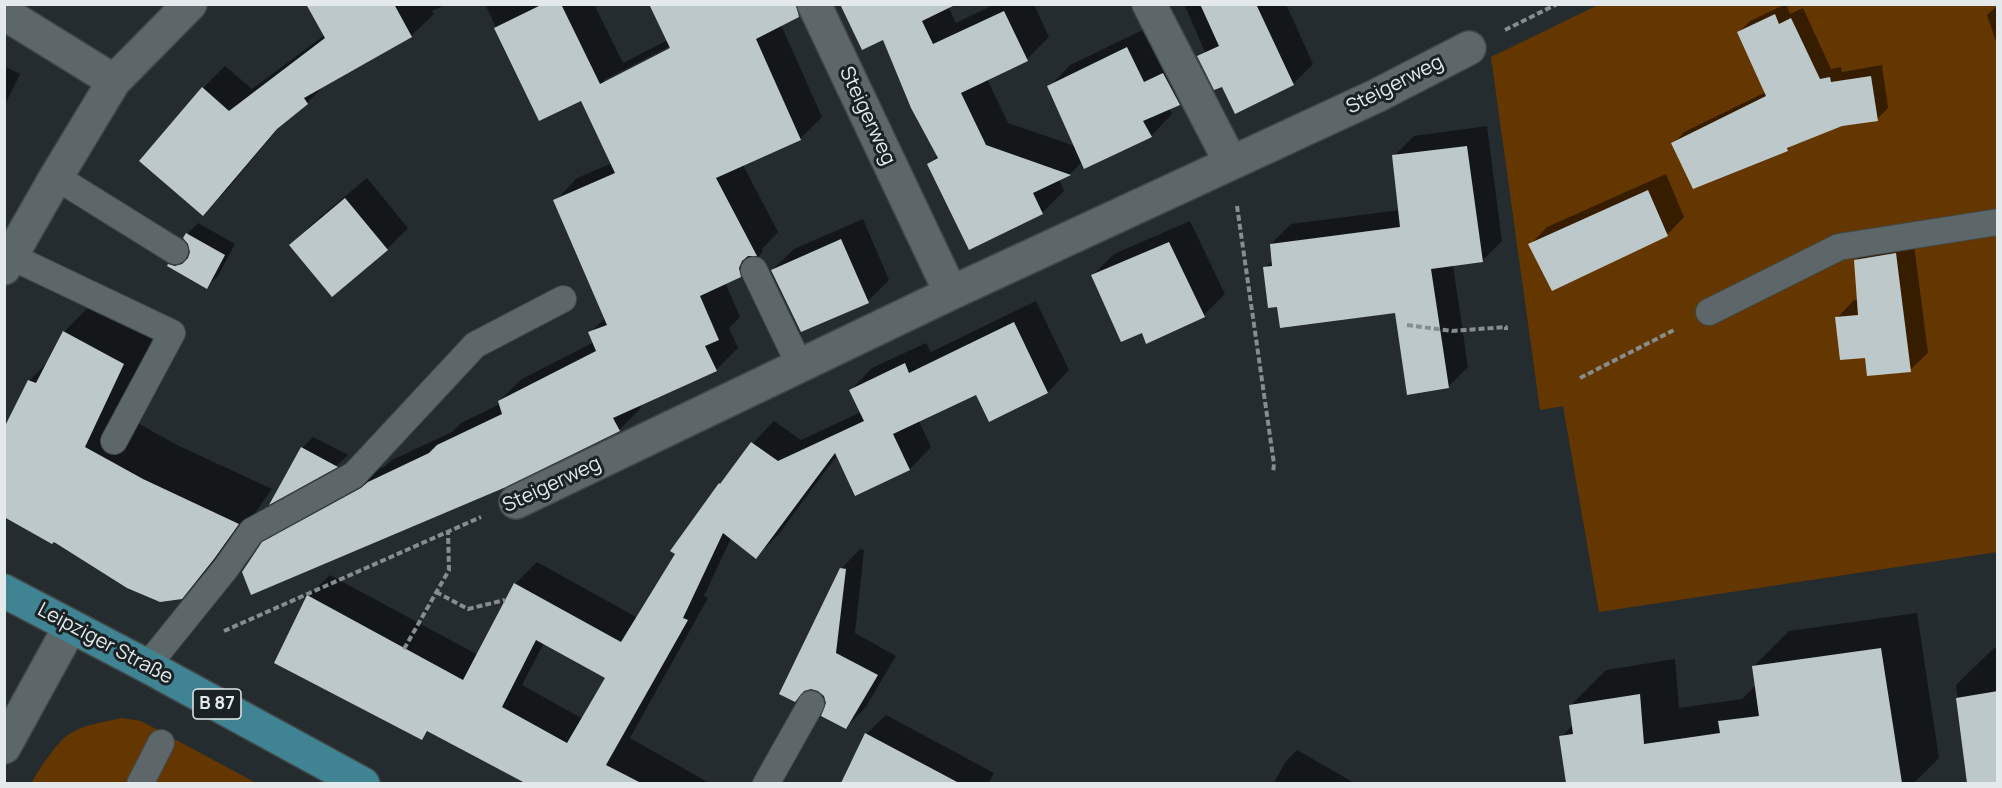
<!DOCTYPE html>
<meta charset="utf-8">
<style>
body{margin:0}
#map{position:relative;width:2002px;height:788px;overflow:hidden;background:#242c2f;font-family:Manrope,sans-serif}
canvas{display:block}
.frame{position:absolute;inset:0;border:6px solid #e4eaeb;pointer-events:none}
</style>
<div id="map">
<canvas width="2002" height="788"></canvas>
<div class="frame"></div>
</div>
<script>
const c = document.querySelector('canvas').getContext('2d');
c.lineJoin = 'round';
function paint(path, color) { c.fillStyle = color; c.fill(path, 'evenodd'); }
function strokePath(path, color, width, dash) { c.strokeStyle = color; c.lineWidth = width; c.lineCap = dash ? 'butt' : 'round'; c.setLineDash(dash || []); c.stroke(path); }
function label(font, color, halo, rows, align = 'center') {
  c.font = font + ' Manrope,sans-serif'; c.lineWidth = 6; c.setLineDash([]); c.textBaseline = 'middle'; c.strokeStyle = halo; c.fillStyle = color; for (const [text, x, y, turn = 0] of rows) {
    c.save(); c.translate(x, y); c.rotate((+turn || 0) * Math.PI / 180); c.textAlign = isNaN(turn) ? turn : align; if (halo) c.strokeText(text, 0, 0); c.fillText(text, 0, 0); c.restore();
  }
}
paint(new Path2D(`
 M1598,5H1997V552L1599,612L1563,406L1540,410L1491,57Z
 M122,718L141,721L256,783L31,784C37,772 57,742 68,735C84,724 104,722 122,718Z`), '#653700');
paint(new Path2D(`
 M322,4H447L432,11L434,14L411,36L326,84L307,103L286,119L225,192L203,214V88L225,66L252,89L325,35Z
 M485,4H594L623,63L668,40L651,4H810L798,16L781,25L822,117L800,139L743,165L778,232L762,249V253L740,275L725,282L740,317L729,328L738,348L716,370L640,404L641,408L619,430L263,543L286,520L385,466L392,460L452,432L461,423L500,404L499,401L522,379L594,342L590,333L606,317L555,201L577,178L612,163L582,99L539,119ZM676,43L678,46L604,84V80ZM367,483L369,486L272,539V535Z
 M947,4L956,23L995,4H1034L1049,37L1027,59L987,79L1008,123L1075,146L1049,87L1070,65L1151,26L1184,90L1168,106L1172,114L1151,136L1082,162L1070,174L1059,179L1064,191L1042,213L929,164L938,155L884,38Z
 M1184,4H1286L1313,64L1293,84L1220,86Z
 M1786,4L1790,14L1803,8L1831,69L1841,67L1842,72L1882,65L1888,108L1877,119L1842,125L1793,143L1787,150L1673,144L1684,132L1766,92L1739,32L1750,21Z
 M1998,5V47L1987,15Z
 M4,66L20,74L4,107Z
 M1487,126L1502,241L1482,261L1453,265L1468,367L1448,387L1396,311L1279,305L1265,268L1273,259L1271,244L1291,224L1400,210L1394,156L1414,136Z
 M1666,174L1684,217L1667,235L1530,245L1547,227Z
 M367,178L408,228L387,249L291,246L312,224Z
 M863,219L889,280L868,301L772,270L794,249Z
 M1190,221L1225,294L1204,315L1092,276L1114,254Z
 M198,223L235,244L218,276L207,287L169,265L180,254L191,255L187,234Z
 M1913,237L1928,353L1910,370L1867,356L1837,318L1854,300H1859L1856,260L1873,243Z
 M98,297L157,329L118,412L177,445L272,489L248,523L216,562L181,597L29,381L49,361L64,332Z
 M1036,301L1069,370L1048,392L990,420L977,393L919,421L931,447L910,469L837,455L778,535L756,557L731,538L704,596L708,598L630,738L711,784H528L429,730L421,739L308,596L330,575L478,655L515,584L537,562L638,618L728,477L753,443L774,421L801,440L861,412L851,390L872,368L926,343L931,352ZM544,643L607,678L583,719L522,685Z
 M313,437L348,455L337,465L273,501L302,448Z
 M860,549L864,550L855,633L896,656L865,708L846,727L827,703L841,569Z
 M1917,613L1939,758L1913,784H1567L1561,737L1573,725L1570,706L1606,670L1675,659L1679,708L1742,699L1756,685L1753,667L1789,631Z
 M1998,647V779L1968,784L1956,685L1994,648Z
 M886,715L994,773L988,784H843L866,734Z
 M1297,750L1356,784H1273L1286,761Z`), '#0007');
paint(new Path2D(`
 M306,4H394L412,37L304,98L308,104L277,129L203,216L139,161L202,87L229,111L325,38Z
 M543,4H561L600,84L670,48L649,4H796L799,17L756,39L801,140L716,178L757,256H748L742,261L739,268L741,277L700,296L719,340L705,346L717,371L613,418L620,431L506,487L251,595L242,572L262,542L361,488L368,482L429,453L437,445L502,414L498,401L596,351L588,332L607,325L553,200L615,173L581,101L539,121L494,28Z
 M840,4H957L922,21L933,44L1004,11L1028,61L961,93L986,145L1071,175L1033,193L1043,214L969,250L927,164L938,158L911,108L883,40L862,50Z
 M1200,4H1256L1294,85L1235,114L1222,87L1214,90L1197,56L1219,46Z
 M1775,14L1779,24L1791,18L1820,79L1830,77L1831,82L1871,76L1878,121L1842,126L1787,148L1788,151L1693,189L1671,143L1766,96L1737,32Z
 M1127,47L1144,82L1163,73L1180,105L1143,121L1152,137L1084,169L1047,86Z
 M1467,146L1483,262L1431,269L1449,388L1407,395L1395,313L1280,328L1277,307L1268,308L1263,267L1272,266L1270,244L1400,227L1392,155Z
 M1648,190L1668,236L1552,291L1528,244Z
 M345,198L388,250L332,297L289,245Z
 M186,233L225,255L207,289L167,266L168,264L175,266L182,264L188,258L190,252L188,244L183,238Z
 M841,239L869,303L801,332L771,270Z
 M1169,242L1205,317L1146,344L1142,333L1121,342L1091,275Z
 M1896,253L1911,372L1867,376L1865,358L1840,360L1835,317L1858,315L1854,260Z
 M1014,322L1048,393L989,422L976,395L893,434L910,470L855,496L835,453L756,559L723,533L683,618L688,620L606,765L641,783H525L427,731L422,740L274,663L307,595L463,680L514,583L621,642L675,554L670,551L719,483L720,484L751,442L778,461L864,421L849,390L905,363L909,373ZM536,640L605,678L567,743L502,707Z
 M63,331L124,364L85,447L143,479L239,524L214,559L182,599L160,602L127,588L54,542L52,544L4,517V428L28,380L36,383Z
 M301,447L338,467L269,505Z
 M840,568L846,569L836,653L878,675L846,729L821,716L826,703L824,696L818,691L811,689L804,691L795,702L779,694Z
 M1881,648L1902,783H1566L1559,736L1573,734L1569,705L1640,694L1644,744L1720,733L1718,721L1759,716L1752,666Z
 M1998,691V783H1967L1956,698Z
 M865,733L959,783H841Z`), '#bdc8cb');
const service = new Path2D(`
 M56,177L175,251
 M10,256L172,333L114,441
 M754,270L800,366
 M1709,312L1839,247L1998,222
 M147,666L226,568L252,531L354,475L475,345L563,299
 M140,784L161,743
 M766,784L811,704`);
const minor = new Path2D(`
 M814,4L951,293
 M1149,4L1231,163
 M4,13L114,81
 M4,268L56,177L114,81L190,4
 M516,502L951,293L1376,96L1469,48
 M4,747L70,627`);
const primary = new Path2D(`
 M4,591L147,666L363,784`);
strokePath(service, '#41484a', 28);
strokePath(minor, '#41484a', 36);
strokePath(primary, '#41484a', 36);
strokePath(new Path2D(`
 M1505,30L1557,4
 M1237,206L1274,464L1273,473
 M1407,325L1452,331L1506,327V330
 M1580,378L1676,329
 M436,592L468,609L505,600
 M224,631L481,517
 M404,649L449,570L448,531`), '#868d8f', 4, [6, 3]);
strokePath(service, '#5d6769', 26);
strokePath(minor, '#5d6769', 33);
strokePath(primary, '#408392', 33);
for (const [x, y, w] of [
 [217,704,48]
]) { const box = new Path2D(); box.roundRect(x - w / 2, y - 15, w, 30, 4.5); c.fillStyle = '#1a2225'; c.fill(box); strokePath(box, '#e4eaeb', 1.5); }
label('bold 18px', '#e4eaeb', null, [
 ["B 87",217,704]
]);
label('20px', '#e4eaeb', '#1a2225', [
 ["Steigerweg",1395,85,-27],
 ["Steigerweg",867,116,65],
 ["Steigerweg",552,485,-25],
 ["Leipziger Straße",105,644,28]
]);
</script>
